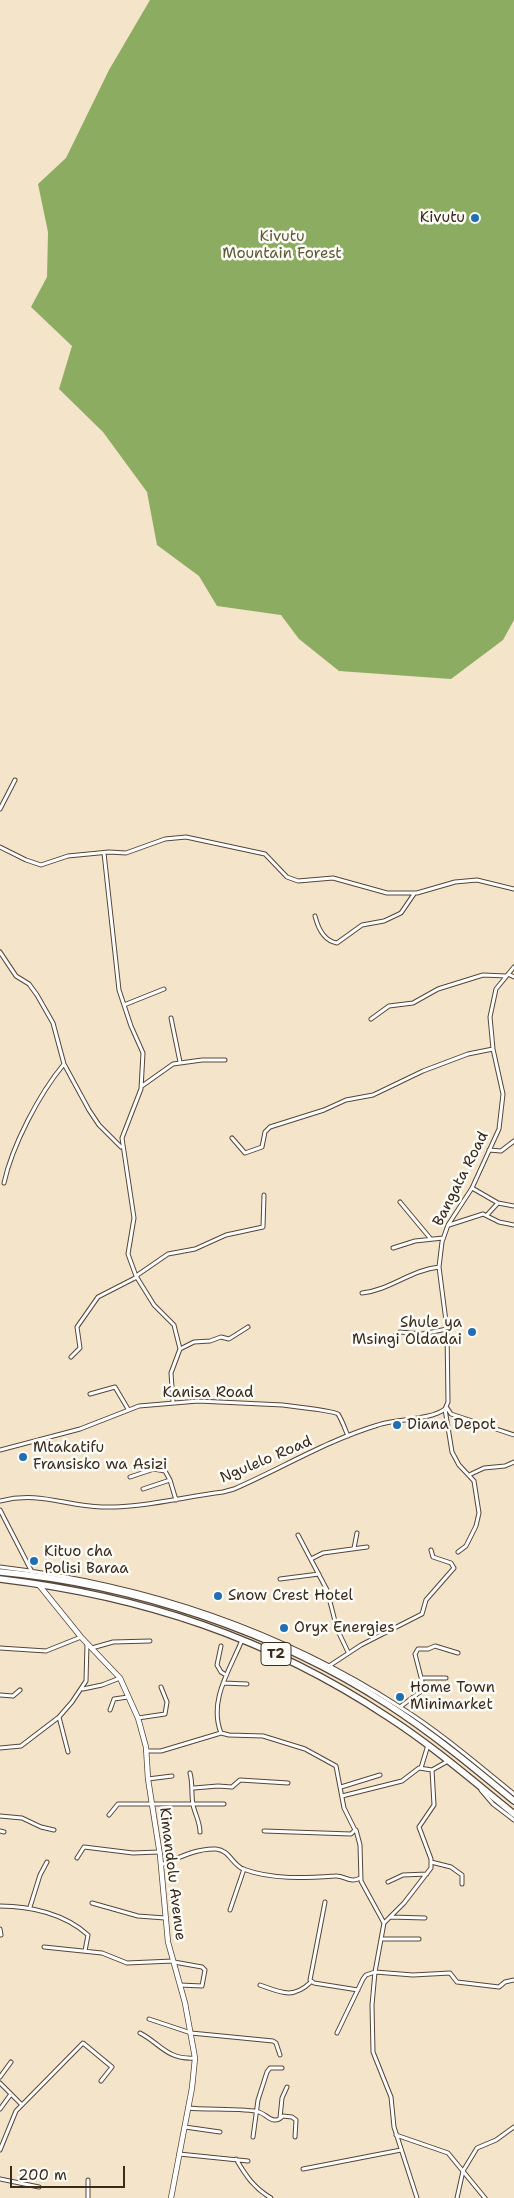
<!DOCTYPE html>
<style>
body{margin:0}
#map{position:relative;width:514px;height:2198px;overflow:hidden;background:#f4e4ca;font-family:"Shantell Sans",sans-serif}
canvas{display:block}
.scale{position:absolute;left:10px;top:2166px;width:115px;height:22px;box-sizing:border-box;border:2px solid #3b2a1e;border-top:0;padding-left:6px;font-size:15px;line-height:18px;white-space:nowrap;color:#3b2a1e;-webkit-text-stroke:4px #fdfcf7;paint-order:stroke}
</style>
<div id="map">
<canvas width="514" height="2198"></canvas>
<div class="scale">200 m</div>
</div>
<script>
const c = document.querySelector('canvas').getContext('2d');
c.lineJoin = 'round';
function paint(path, color) { c.fillStyle = color; c.fill(path, 'evenodd'); }
function strokePath(path, color, width, dash) { c.strokeStyle = color; c.lineWidth = width; c.lineCap = dash ? 'butt' : 'round'; c.setLineDash(dash || []); c.stroke(path); }
function label(font, color, halo, rows, align = 'center') {
  c.font = font + ' "Shantell Sans",sans-serif'; c.lineWidth = 5; c.setLineDash([]); c.textBaseline = 'middle'; c.strokeStyle = halo; c.fillStyle = color; for (const [text, x, y, turn = 0] of rows) {
    c.save(); c.translate(x, y); c.rotate((+turn || 0) * Math.PI / 180); c.textAlign = isNaN(turn) ? turn : align; if (halo) c.strokeText(text, 0, 0); c.fillText(text, 0, 0); c.restore();
  }
}
paint(new Path2D(`
 M150,0H514V620L503,640L451,679L339,671L299,639L281,615L217,606L199,576L157,545L147,492L103,432L59,389L72,346L31,307L47,277L48,232L38,184L66,158L109,70Z`), '#8cac61');
const street = new Path2D(`
 M0,809L15,780
 M0,847L26,860L41,865L68,856L109,852L126,853L165,839L186,837L265,854L287,877L298,881L333,878L387,893H417L455,882L477,880L514,889
 M104,853L119,990L131,1026L143,1053L141,1089L122,1138L134,1218L128,1254L136,1276L154,1305L174,1325L180,1349L171,1373L173,1402
 M315,916C318,928 324,941 337,943L362,925L384,921L401,913L414,894
 M0,952L16,976L29,984L37,995L53,1023L64,1064L89,1110L99,1125L121,1147
 M508,974L514,977
 M124,1005L164,989
 M171,1018L180,1062
 M371,1019L389,1006L413,1003L438,989L483,975L506,976
 M142,1086L173,1064L202,1060H225
 M232,1138L245,1153L262,1147L265,1132L270,1127L324,1110L346,1100L373,1095L423,1071L468,1054L493,1049
 M489,1150L501,1151L514,1141
 M4,1183C12,1146 39,1094 64,1064
 M472,1188L498,1203L514,1206
 M400,1202L430,1238
 M487,1215L498,1203
 M449,1225L483,1214L499,1222L514,1225
 M393,1248L415,1241L443,1238
 M136,1276L168,1254L195,1249L226,1235L263,1227L264,1195
 M362,1293C390,1290 411,1270 439,1267
 M389,1340L400,1332L422,1334L447,1329
 M180,1349L194,1342L210,1341L221,1337L229,1339L248,1327
 M71,1357L80,1348L77,1327L98,1297L137,1277
 M90,1394L115,1387L128,1409
 M447,1408L451,1414L514,1435
 M0,1450L80,1429L139,1406L198,1401L283,1405C291,1406 335,1411 338,1414C342,1420 345,1429 348,1436
 M469,1475L484,1468L505,1466L514,1462
 M130,1477L154,1469L165,1471L170,1480L176,1500
 M143,1489L170,1480
 M0,1501C40,1491 64,1506 102,1507C143,1508 182,1497 223,1492L234,1489C282,1468 328,1440 378,1425C396,1419 431,1420 445,1409
 M0,1510L32,1572
 M298,1535L327,1590L337,1629L348,1652
 M354,1548L357,1533
 M458,1552L466,1546L476,1526L479,1513L474,1481L459,1465L452,1452L445,1409L448,1402L447,1329L439,1267L442,1242L448,1225L472,1188L499,1129L503,1094L493,1049L490,1017L496,989L514,967
 M311,1559L323,1553L367,1547
 M0,1567C142,1584 279,1629 400,1707C440,1732 477,1764 514,1794
 M280,1579L319,1574
 M242,1640C231,1668 208,1700 221,1733L229,1735L263,1736L305,1749L336,1766L344,1808L355,1830L351,1834L264,1831
 M221,1646L217,1665L221,1672L226,1675
 M0,1648L46,1651L81,1637
 M92,1648L113,1642L150,1641
 M329,1666L361,1645L422,1614L426,1600L454,1568L451,1563L433,1557L431,1550
 M421,1678H446
 M223,1683L247,1684
 M83,1689L102,1685L120,1678
 M0,1695L13,1696L20,1690
 M400,1707L424,1689L415,1654L418,1649H428L435,1646L458,1653
 M110,1710L114,1699L128,1697
 M59,1717L68,1752
 M138,1718L165,1714L167,1702L161,1687
 M0,1748L21,1746L59,1717L72,1702L86,1681L87,1644
 M146,1751H161L221,1733
 M421,1768L428,1745
 M190,1773C193,1784 191,1794 193,1805C195,1814 200,1822 200,1832
 M148,1779L172,1776
 M341,1787L380,1775
 M194,1788L218,1786L232,1787L240,1780L288,1783
 M481,1790L493,1804L514,1820
 M342,1796L402,1781L419,1768L432,1770
 M109,1815L118,1804H224
 M0,1816L22,1818L41,1827L54,1830
 M356,1830L360,1845L361,1881L384,1923
 M0,1831L4,1832
 M77,1858L84,1847L133,1853L159,1852
 M431,1862L451,1867L462,1875V1884
 M161,1865C178,1858 197,1848 216,1849C229,1850 232,1864 243,1869C273,1880 305,1878 335,1876C344,1875 351,1884 360,1878
 M388,1882L403,1875L427,1874
 M325,1902L310,1980L314,1983L358,1990
 M92,1903L138,1916L165,1918
 M0,1906C31,1906 65,1914 88,1935L85,1951
 M30,1907L40,1875L47,1862
 M230,1910L244,1869
 M390,1917L425,1918
 M0,1929L1,1935
 M381,1939H419
 M44,1947L102,1953L127,1963L173,1961
 M174,1962L202,1967L205,1970L202,1986L180,1985
 M260,1985C282,1993 293,1999 311,1982
 M149,2019L191,2033L273,2041L276,2043L280,2055
 M140,2033C161,2044 167,2060 195,2058
 M337,2033L363,1979L366,1975L375,1972L413,1975L450,1973L457,1982L499,1987L505,1982L514,1980
 M0,2077L11,2062
 M0,2083L22,2105
 M188,2108C205,2110 247,2108 259,2112C268,2115 273,2126 283,2116L292,2117L296,2120L295,2137
 M0,2109L11,2094
 M280,2118L282,2098L287,2087
 M185,2127L220,2132
 M396,2135L448,2153L485,2198
 M253,2137L258,2100L267,2072L270,2068H282
 M0,2150L16,2111L83,2043L112,2067L101,2081
 M179,2154L248,2161
 M236,2159C246,2176 254,2188 271,2198
 M303,2169L401,2150
 M0,2179L39,2187
 M88,2180V2198
 M417,2198L394,2127L391,2097L373,2052L372,2005L375,1972L384,1923L404,1903L431,1868V1859L419,1827L434,1805L432,1770L448,1761
 M457,2198L463,2171L477,2148L496,2140L514,2127`);
const secondary = new Path2D(`
 M39,1585L81,1637L120,1678L138,1718L146,1747L148,1779L160,1855L168,1942L185,2003L195,2058L192,2088L171,2198`);
const highway = new Path2D(`
 M0,1572C132,1584 276,1632 387,1704C432,1733 473,1767 514,1801
 M0,1579C142,1596 269,1638 388,1717C433,1746 473,1781 514,1814`);
strokePath(street, '#574638', 5);
strokePath(secondary, '#574638', 6);
strokePath(highway, '#574638', 8);
strokePath(street, '#fff', 3);
strokePath(secondary, '#fff', 4.5);
strokePath(highway, '#fff', 5.5);
for (const [x, y, r, color] of [
 [475,218,5,"#1f6fb2"],
 [472,1332,5,"#1f6fb2"],
 [397,1425,5,"#1f6fb2"],
 [23,1457,5,"#1f6fb2"],
 [34,1561,5,"#1f6fb2"],
 [218,1596,5,"#1f6fb2"],
 [284,1628,5,"#1f6fb2"],
 [400,1697,5,"#1f6fb2"]
]) { const dot = new Path2D(); dot.arc(x, y, r, 0, 2 * Math.PI); c.fillStyle = color; c.fill(dot); strokePath(dot, '#fdfcf7', 2); }
for (const [x, y, w] of [
 [276,1654,30]
]) { const box = new Path2D(); box.roundRect(x - w / 2, y - 11.5, w, 23, 4); c.fillStyle = '#fdfcf7'; c.fill(box); strokePath(box, '#3b2a1e', 1); }
label('bold 14px', '#3b2a1e', null, [
 ["T2",276,1654]
]);
label('15px', '#3b2a1e', '#fdfcf7', [
 ["Kivutu",465,218,"right"],
 ["Shule ya",462,1323,"right"],
 ["Msingi Oldadai",462,1340,"right"],
 ["Diana Depot",407,1425],
 ["Mtakatifu",33,1448],
 ["Fransisko wa Asizi",33,1465],
 ["Kituo cha",44,1552],
 ["Polisi Baraa",44,1569],
 ["Snow Crest Hotel",228,1596],
 ["Oryx Energies",294,1628],
 ["Home Town",410,1688],
 ["Minimarket",410,1705]
], 'left');
label('15px', '#5e5936', '#fdfcf7', [
 ["Kivutu",282,237],
 ["Mountain Forest",282,254]
]);
label('15px', '#3b2a1e', '#fdfcf7', [
 ["Bangata Road",461,1179,-63],
 ["Kanisa Road",208,1393],
 ["Ngulelo Road",266,1460,-23],
 ["Kimandolu Avenue",172,1874,83]
]);
</script>
